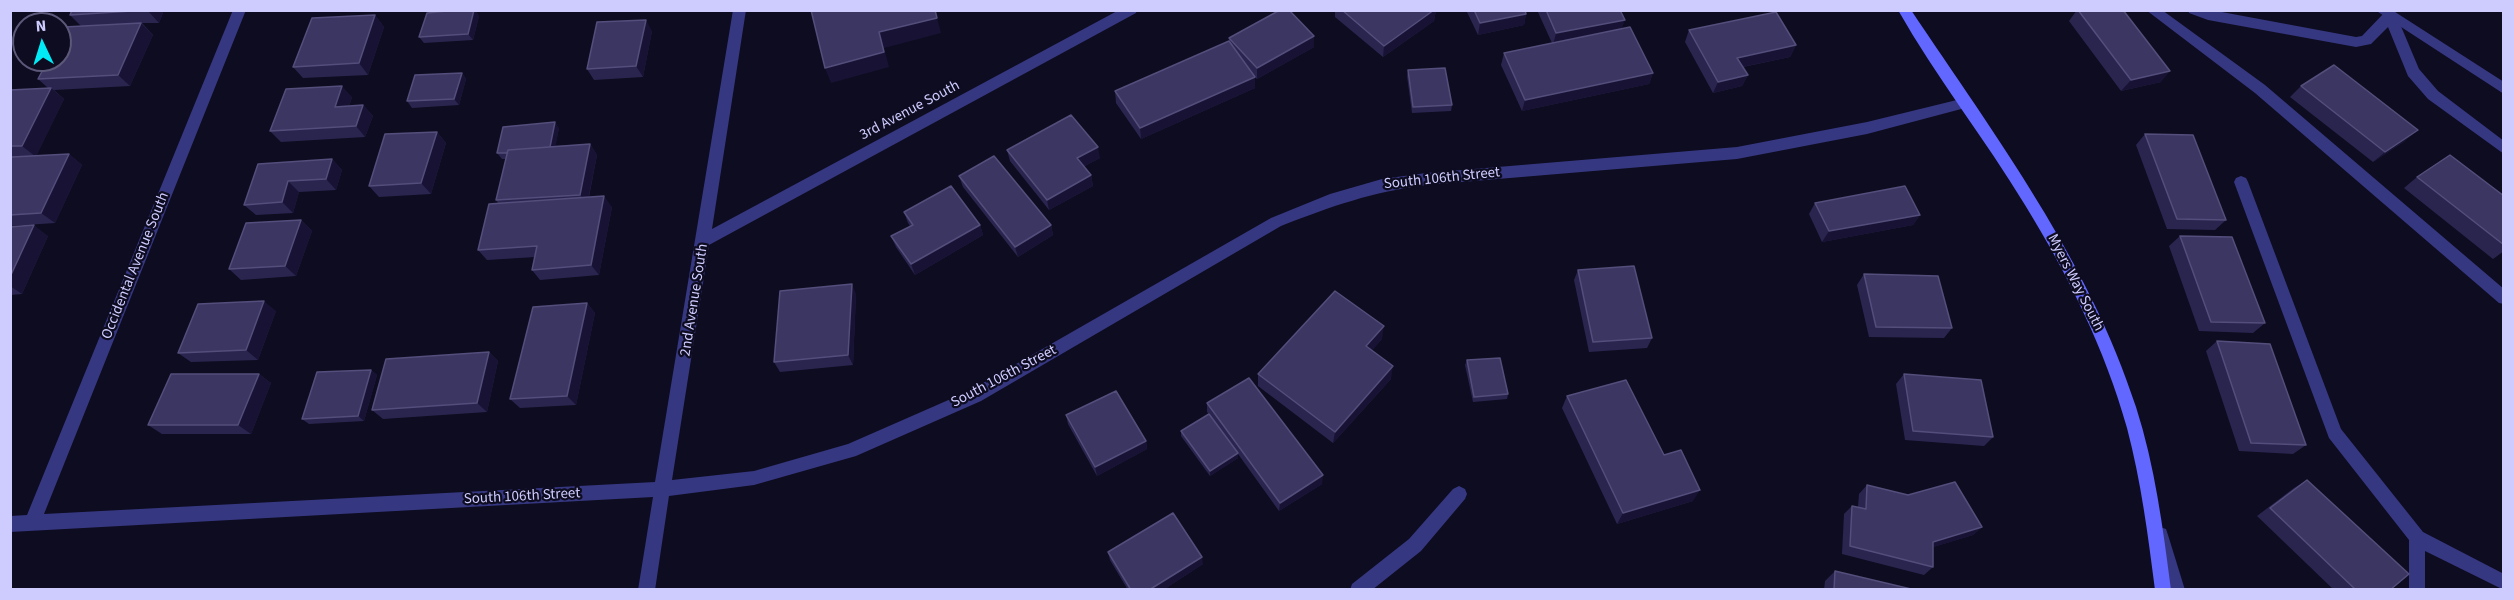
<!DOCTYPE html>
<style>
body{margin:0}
#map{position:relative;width:2514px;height:600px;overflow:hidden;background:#0e0c20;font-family:"Source Sans 3",sans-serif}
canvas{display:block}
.frame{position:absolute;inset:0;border:12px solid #cecbff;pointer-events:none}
.north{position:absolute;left:12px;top:12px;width:60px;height:60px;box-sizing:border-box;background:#0e0c20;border:2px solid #5b5879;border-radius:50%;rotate:356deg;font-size:16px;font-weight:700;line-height:24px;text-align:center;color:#cecbff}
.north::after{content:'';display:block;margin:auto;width:21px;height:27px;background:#00ebf6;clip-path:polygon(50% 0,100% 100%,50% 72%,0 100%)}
</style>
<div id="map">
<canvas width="2514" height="600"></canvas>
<div class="frame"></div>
<div class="north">N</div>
</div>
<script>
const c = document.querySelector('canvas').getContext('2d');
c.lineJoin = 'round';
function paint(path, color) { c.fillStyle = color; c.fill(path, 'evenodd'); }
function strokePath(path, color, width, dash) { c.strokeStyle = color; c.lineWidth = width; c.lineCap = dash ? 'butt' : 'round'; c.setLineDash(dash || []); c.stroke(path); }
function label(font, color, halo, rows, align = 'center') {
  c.font = font + ' "Source Sans 3",sans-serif'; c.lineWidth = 4.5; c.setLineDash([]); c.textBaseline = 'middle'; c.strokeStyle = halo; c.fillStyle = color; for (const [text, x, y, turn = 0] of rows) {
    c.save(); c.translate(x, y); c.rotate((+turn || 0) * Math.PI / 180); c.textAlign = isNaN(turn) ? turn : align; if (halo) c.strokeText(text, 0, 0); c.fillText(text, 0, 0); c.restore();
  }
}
paint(new Path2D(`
 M2146,10H2162L2265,85L2504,289V304L2499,303L2255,93Z
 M2188,10H2211L2356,37L2362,36L2385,12H2395L2419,69L2438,91L2504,141V154L2428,99L2408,76L2388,27L2371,44L2356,47L2208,20L2189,13Z
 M2241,176L2246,178L2248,182L2341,429L2423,532L2504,574V590L2425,551V590H2409V540L2329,438L2234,182L2236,178Z`), '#363781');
paint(new Path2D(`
 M233,10H246L44,514L655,482L733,10H746L712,229L1119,10H1137L1136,13L709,245L672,480L754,471L848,444L969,391L1271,218L1330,194L1382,179L1426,173L1737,147L1867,122L1965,98L1972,103L1965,108L1867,134L1737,159L1426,185C1372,192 1332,206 1281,226L981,401L856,456L754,485L669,496L655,590H638L653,497L10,532V516L27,515Z
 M2375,10H2392L2504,82V94Z
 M1459,486L1465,489L1467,494L1465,499L1421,551L1372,590H1350L1352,584L1409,539L1453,489Z`), '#363781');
paint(new Path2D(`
 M2160,527L2166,529L2168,535L2185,590H2168L2152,535L2154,529Z`), '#363781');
paint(new Path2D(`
 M1898,10H1911C1996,137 2089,261 2136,407C2155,466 2163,528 2171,590H2155C2148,535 2141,481 2127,428C2105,349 2068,275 2025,205C1985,139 1936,77 1898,10Z`), '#6267ff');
paint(new Path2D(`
 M72,10H164L159,23H142L153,35L130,86L54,90L64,99L36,156L69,154L82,165L55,223L10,226V160L11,158H10V90L48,88L38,79L81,26L70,15Z
 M1335,10H1436L1434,21L1383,57L1335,17Z
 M1466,10H1525L1526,14L1524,25L1478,35Z
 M1537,10H1620L1622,28L1653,73L1649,84L1522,111L1501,65L1504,53L1552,43Z
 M2077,10H2123L2161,82L2121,91L2069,21Z
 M375,15L384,27L368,75L303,78L293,67Z
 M479,16L473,40L424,43L419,37Z
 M1689,30L1796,45L1790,57L1743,67L1748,75L1742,86L1713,93L1685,42Z
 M652,31L643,77L594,80L587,69Z
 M1229,38L1314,47L1257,79L1255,77V88L1141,139L1116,103L1115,91L1229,42Z
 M1408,70L1452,105L1451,111L1412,113L1407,76Z
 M462,73L466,79L459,105L412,108L407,101Z
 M2301,86L2405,141L2373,162L2290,97Z
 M352,97L349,106L363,105L373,116L365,137L281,142L270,131Z
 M559,128L555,146L590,144L597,155L589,197L612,207L599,275L540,280L532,270L535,257L487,260L478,250L498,203L496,200L506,159H502L497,153Z
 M437,132L446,143L431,194L379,197L369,186Z
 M2145,134L2226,220L2215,230L2167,229L2136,145Z
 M1007,150L1100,158L1083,167L1091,175L1093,186L1049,210L1010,161Z
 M332,159L342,170L336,190L299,192L293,213L256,215L244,205Z
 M959,176L1051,225L1053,235L1018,257L963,187Z
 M2417,177L2504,196V251L2493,259L2404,188Z
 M1815,203L1920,215L1913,225L1822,242L1809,214Z
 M904,212L980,225L983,235L915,275L896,247L891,236L910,226L908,223Z
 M301,220L312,231L296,276L241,280L229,269Z
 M10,227L48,236L22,294L10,295Z
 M2180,236L2265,323L2253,333L2199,331L2169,246Z
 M1578,270L1652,338L1647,348L1589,352L1574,280Z
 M1864,274L1952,328L1944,338L1869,337L1857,285Z
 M856,294L853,365L780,372L774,362Z
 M587,303L595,313L576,405L520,408L510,399Z
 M276,311L258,360L191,362L178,353Z
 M1382,339L1372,350L1391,379L1333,443L1258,386V374Z
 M2217,341L2306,445L2293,454L2239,451L2206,351Z
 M489,352L498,361L487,412L383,419L372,410Z
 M1467,360L1508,394L1507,399L1473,402L1465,365Z
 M371,370L377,375L364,421L309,424L302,419Z
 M259,374L271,383L251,434H162L148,425Z
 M1904,374L1993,437L1984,446L1905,440L1896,384Z
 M1567,396L1664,455L1693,501L1617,524L1562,408Z
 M1207,403L1322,484L1279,511L1238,454V458L1210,476L1181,436V431L1209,414L1207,412Z
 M1066,415L1146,441L1147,449L1097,476L1068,424Z
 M2307,480L2390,590H2334L2257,516L2294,488Z
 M1867,485L1982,527L1973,535L1933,547V567L1924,575L1842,554L1844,514L1852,506L1858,507L1859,494Z
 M1108,552L1203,564L1163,590H1128L1110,560Z
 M1835,571L1911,590H1824L1825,581Z`), '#2a254f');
paint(new Path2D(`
 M147,10H164L159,23Z
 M474,10H476L479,16L473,40L468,34Z
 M1434,10H1436L1434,21L1383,57L1384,46Z
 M1526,14L1524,25L1478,35L1480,23Z
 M375,15L384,27L368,75L359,63Z
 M937,18L941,33L884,48L889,67L831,83L825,68L879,32Z
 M646,20L652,31L643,77L636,66Z
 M1625,20L1621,31L1553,45L1556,33Z
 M141,23L153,35L130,86L118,75Z
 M1314,36V47L1257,79V68Z
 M1796,45L1790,57L1732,69L1737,58Z
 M2170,71L2161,82L2121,91L2131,80Z
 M462,73L466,79L459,105L454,99Z
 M1653,73L1649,84L1522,111L1525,100Z
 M1748,75L1742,86L1713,93L1718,82Z
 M1255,77V88L1141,139L1140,128Z
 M342,86L352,97L345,118L335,107Z
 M51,88L64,99L36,157L22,146Z
 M363,105L373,116L365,137L356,126Z
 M555,122L559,128L554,155L549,149Z
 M2418,130L2405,141L2373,162L2385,152Z
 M437,132L446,143L431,194L421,183Z
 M590,144L597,155L587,205L580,195Z
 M1098,147L1100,158L1079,169L1077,158Z
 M69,154L82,165L55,223L41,213Z
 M332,159L342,170L336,190L326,179Z
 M1091,175L1093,186L1049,210L1047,200Z
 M288,181L299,192L293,213L282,202Z
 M604,196L612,207L599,275L591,265Z
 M1920,215L1913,225L1822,242L1829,231Z
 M301,220L312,231L296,276L285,266Z
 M34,225L48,236L22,294L10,286V277Z
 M980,225L983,235L915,275L911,264Z
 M1051,225L1053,235L1018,257L1015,247Z
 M852,284L856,294L853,365L848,355Z
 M264,301L276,311L258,360L246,350Z
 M587,303L595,313L576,405L567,396Z
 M1384,326L1382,339L1365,359L1366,346Z
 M489,352L498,361L487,412L477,403Z
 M1393,366L1391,379L1333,443L1335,432Z
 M371,370L377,375L364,421L358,416Z
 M259,374L271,383L251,434L238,425Z
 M1146,441L1147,449L1097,476L1095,467Z
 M1238,453V458L1210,476V471Z
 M1323,475L1322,484L1279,511L1280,503Z
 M1700,490L1693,501L1617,524L1623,513Z
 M1982,527L1973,535L1924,550L1933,542Z
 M1202,557L1203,564L1163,590H1149Z`), '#181334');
const building = new Path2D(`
 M72,10H147L70,15Z
 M457,10H474L468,34L419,37L427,13Z
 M811,10H935L937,18L879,32L884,52L825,68Z
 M1280,10H1289L1314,36L1257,68L1229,38Z
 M1342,10H1434L1384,46Z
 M1474,10H1525L1526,14L1480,23Z
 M1546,10H1620L1625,20L1556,33Z
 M2078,10H2123L2170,71L2131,80Z
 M1776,12L1796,45L1737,58L1748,75L1718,82L1689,30Z
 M375,15L359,63L293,67L312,18Z
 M646,20L636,66L587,69L597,22Z
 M141,23L118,75L38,79L48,60H60V35L64,27Z
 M1630,27L1653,73L1525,100L1504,53Z
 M1229,41L1255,77L1140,128L1115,91Z
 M2334,65L2418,130L2385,152L2301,86Z
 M1445,68L1452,105L1413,107L1408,70Z
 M462,73L454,99L407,101L415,75Z
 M342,86L335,107L363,105L356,126L270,131L286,89Z
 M51,88L22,146H10V90Z
 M1071,115L1098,147L1077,158L1091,175L1047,200L1007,150Z
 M555,122L550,147L508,150L507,153H497L503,127Z
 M437,132L421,183L369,186L385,134Z
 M2145,134L2193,135L2226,220L2177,219Z
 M590,144L580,195L496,200L508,150Z
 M69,154L41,213L10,215V160L12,157Z
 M2450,155L2504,196V245L2417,177Z
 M994,156L1051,225L1015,247L959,176Z
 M332,159L326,179L288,181L282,202L244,205L258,164Z
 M951,186L980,225L911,264L891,236L913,225L904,212Z
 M1905,186L1920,215L1829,231L1815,203Z
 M604,196L591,265L532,270L537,246L478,250L489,204Z
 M301,220L285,266L229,269L246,223Z
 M34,225L10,277V227Z
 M2180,236L2232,237L2265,323L2211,322Z
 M1634,266L1652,338L1593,342L1578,270Z
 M1864,274L1938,276L1952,328L1876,327Z
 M852,284L848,355L774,362L780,291Z
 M1335,291L1384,326L1366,346L1393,366L1335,432L1258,374Z
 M264,301L246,350L178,353L198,304Z
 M587,303L567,396L510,399L533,307Z
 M2217,341L2270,344L2306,445L2251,443Z
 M489,352L477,403L372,410L386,359Z
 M1500,358L1508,394L1474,397L1467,360Z
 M371,370L358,416L302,419L317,372Z
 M171,374H259L238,425H148Z
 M1904,374L1981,380L1993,437L1913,431Z
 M1249,378L1323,475L1280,503L1207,403Z
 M1626,380L1664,455L1681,450L1700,490L1623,513L1567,396Z
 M1116,391L1146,441L1095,467L1066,415Z
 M1209,414L1238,453L1210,471L1181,431Z
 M2307,480L2409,574L2390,590H2356L2270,508Z
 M1955,482L1982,527L1933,542V567L1850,546L1852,506L1866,509L1867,485L1908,495Z
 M1173,513L1202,557L1149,590H1131L1108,552Z
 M1835,571L1911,589V590H1834Z`);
paint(building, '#3c3662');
strokePath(building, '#534e7b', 1.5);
label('15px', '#cecbff', '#0e0c20', [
 ["3rd Avenue South",910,111,-28],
 ["South 106th Street",1442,179,-6],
 ["Occidental Avenue South",136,266,-68],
 ["Myers Way South",2075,283,63],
 ["2nd Avenue South",695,300,-81],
 ["South 106th Street",1004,377,-28],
 ["South 106th Street",522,497,-3]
]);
</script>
